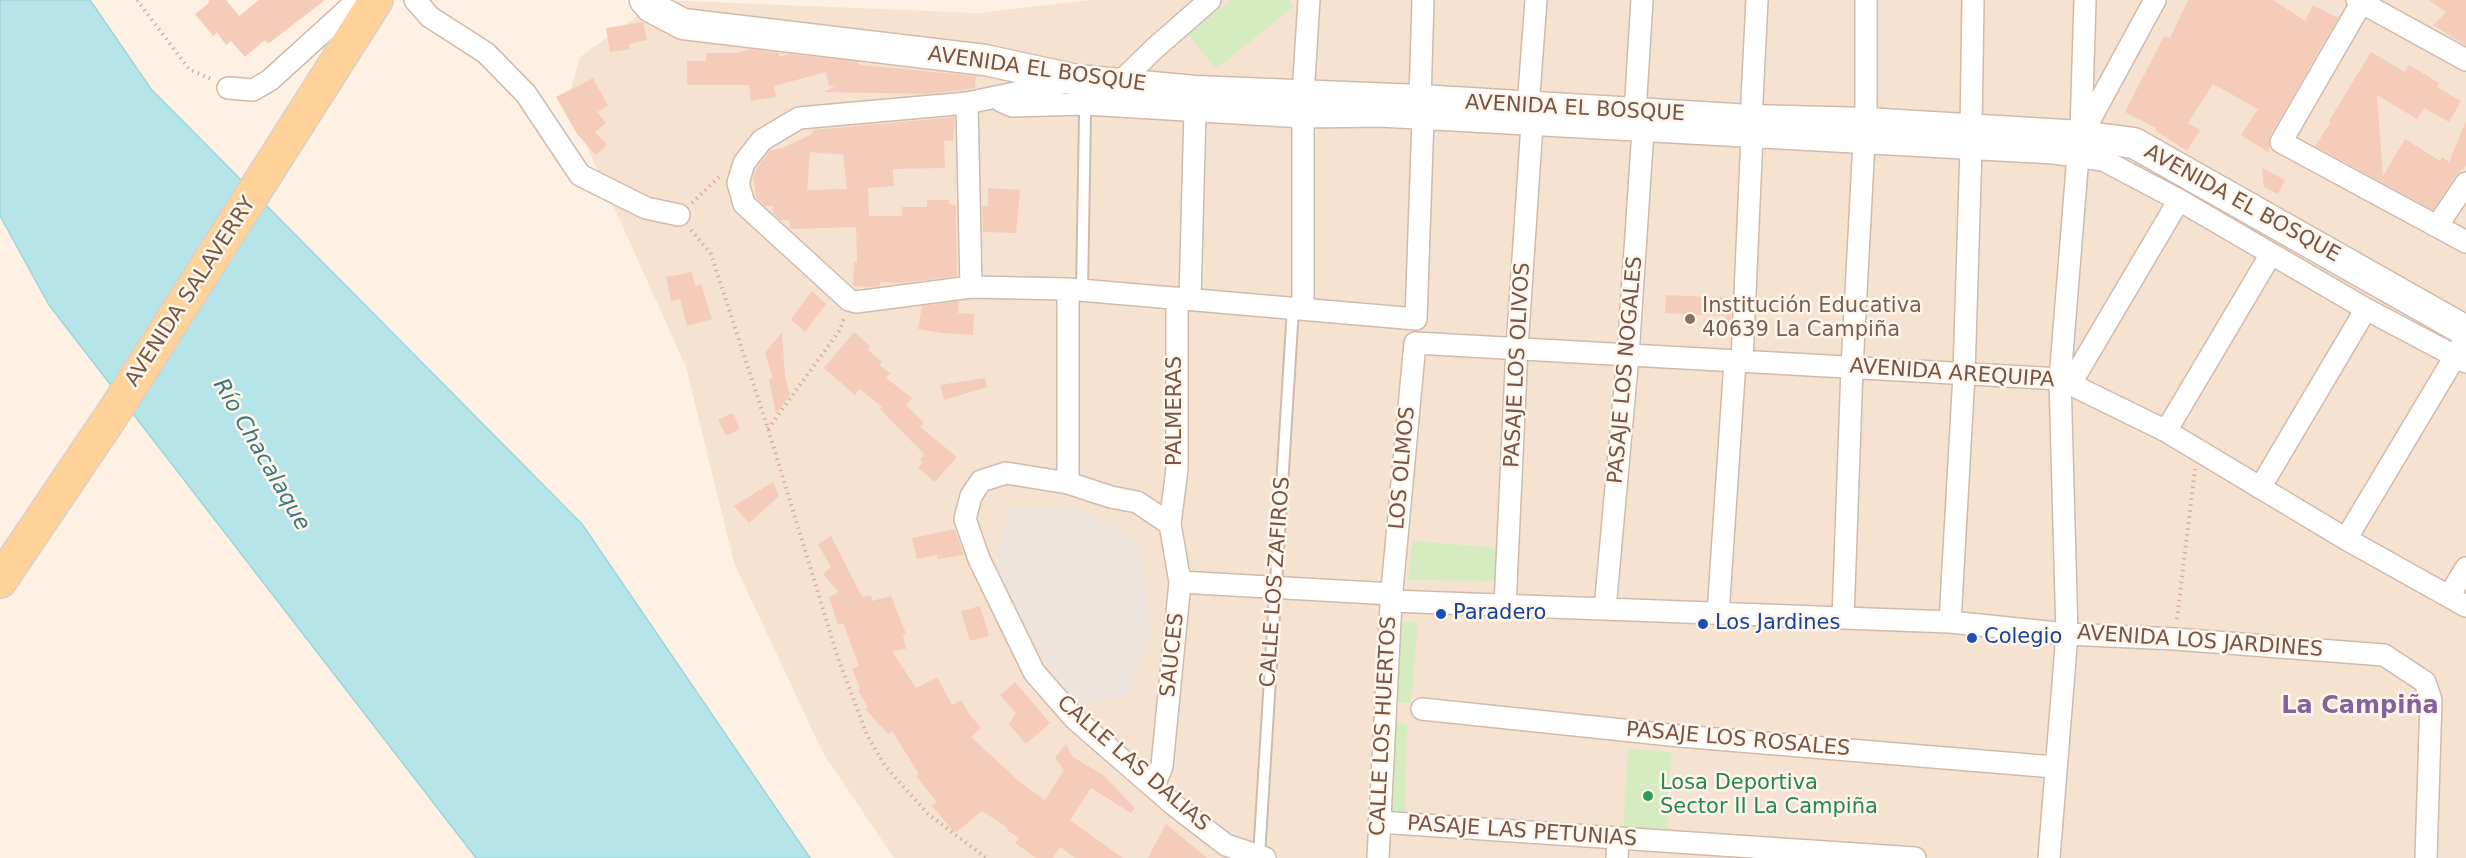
<!DOCTYPE html>
<meta charset="utf-8">
<style>
body{margin:0}
canvas{display:block;background:#fef1e3}
</style>
<canvas width="2466" height="858"></canvas>
<script>
const c = document.querySelector('canvas').getContext('2d');
c.lineJoin = 'round';
function paint(path, color) { c.fillStyle = color; c.fill(path, 'evenodd'); }
function strokePath(path, color, width, dash) { c.strokeStyle = color; c.lineWidth = width; c.lineCap = dash ? 'butt' : 'round'; c.setLineDash(dash || []); c.stroke(path); }
function label(font, color, halo, rows, align = 'center') {
  c.font = font + ' "DejaVu Sans",sans-serif'; c.lineWidth = 5; c.setLineDash([]); c.textBaseline = 'middle'; c.strokeStyle = halo; c.fillStyle = color; for (const [text, x, y, turn = 0] of rows) {
    c.save(); c.translate(x, y); c.rotate((+turn || 0) * Math.PI / 180); c.textAlign = isNaN(turn) ? turn : align; if (halo) c.strokeText(text, 0, 0); c.fillText(text, 0, 0); c.restore();
  }
}
paint(new Path2D(`
 M660,0L979,13L1090,0H2466V858H894L823,753L734,563L686,367L567,103L580,57Z`), '#f6e2d1');
paint(new Path2D(`
 M1011,508L1083,509L1140,543L1151,632L1126,696L1073,706L993,572Z`), '#ede4de');
paint(new Path2D(`
 M1231,0H1289L1294,6L1216,69L1188,35Z
 M1412,541L1499,548L1501,581L1408,580Z
 M1401,622H1418L1411,703L1393,702Z
 M1391,721L1407,724L1405,817L1388,812Z
 M1628,749L1671,752L1667,834L1623,831Z`), '#d5ecc0');
const water = new Path2D(`
 M0,0H90L151,89L582,524L810,858H476L49,305L0,216Z`);
paint(water, '#b6e5e9');
strokePath(water, '#9bd6db', 1.5);
paint(new Path2D(`
 M209,0H226L239,16L259,0H325L268,44L265,40L245,57L231,41L226,45L217,32L213,36L195,14L208,4Z
 M2188,0H2273L2305,21L2313,5L2338,18L2270,136L2269,153L2241,135L2258,109L2213,84L2188,123L2200,130L2187,151L2155,130L2156,128L2125,112L2164,36L2170,38Z
 M2429,0H2466V45L2433,25L2446,12Z
 M643,22L647,40L629,44L630,49L610,52L606,28Z
 M751,49L779,53V57L790,54L860,62L857,63L862,65L976,76L975,88L927,94L824,92L835,86H829L826,72L774,86L776,97L751,101L749,85H687V61H706V53H736Z
 M2371,52L2405,72L2409,65L2439,83L2437,87L2461,101L2449,122L2424,108L2417,119L2377,95L2383,176L2405,139L2440,161L2442,157L2449,162L2466,121V166L2455,176L2433,210L2315,146L2331,122L2329,121Z
 M593,78L608,106L597,112L606,123L595,132L607,145L596,155L577,134L556,97Z
 M955,117L953,141H944L945,168L893,169L894,186L868,188L869,216H902V207H927V200H949V204L956,205L957,276L903,283L880,282V286L870,287L853,286L854,262H857L856,227L791,229L789,220H780L773,213V206H765L756,197L753,177L756,169L771,150L783,148L812,134L813,130ZM810,152L843,155L847,189L807,190Z
 M2262,168L2285,180L2278,194L2264,187Z
 M988,188L1020,190L1016,233L983,232L982,206H988Z
 M692,272L695,286L701,284L712,319L687,326L680,299L671,301L666,277Z
 M812,291L826,304L805,332L791,319Z
 M1666,295L1732,298L1731,331L1725,330V316L1665,313Z
 M959,301L958,313L974,314L973,335L941,333L918,329L922,306Z
 M782,332L785,376L790,395L776,414L769,379L773,378L765,353Z
 M854,332L870,346L868,350L882,362L879,365L890,373L886,378L912,398L906,405L924,423L920,427L957,457L935,482L918,468L923,462L920,460L924,454L880,409L882,407L860,389L855,395L824,368Z
 M985,378L987,387L944,400L940,385Z
 M733,413L740,429L726,436L718,420Z
 M773,482L779,496L749,523L734,506Z
 M955,529L964,555L938,559L937,555L917,559L912,538Z
 M831,536L862,597L871,595L872,601L891,596L906,634L903,635L906,649L892,651L916,688L937,677L952,705L961,700L970,715L981,728L971,737L1022,784L1045,800L1064,770L1055,758L1066,744L1073,757L1103,775L1135,808L1131,813L1091,788L1070,820L1123,858H1075L1060,847L1053,858H1036L1015,843L1019,838L1007,830L1008,828L982,811L955,833L932,806L937,802L916,776L919,774L892,731L888,734L865,709L868,707L858,690L860,688L852,669L859,666L843,623L838,625L829,597L839,592L823,574L831,567L818,544Z
 M980,606L989,636L970,641L961,611Z
 M1015,682L1050,723L1026,744L1009,724L1016,713L1000,695Z
 M1166,824L1207,858H1148Z`), '#f5ccb9');
const lane = new Path2D(`
 M1082,290L1085,115
 M1259,856L1293,308`);
const street = new Path2D(`
 M415,0L430,17L486,53L526,94L580,175L646,208L679,215
 M2357,0L2466,60
 M2363,0L2281,142L2466,242
 M1068,82L967,103L799,118L762,140L744,163L738,183L744,204L849,300L856,302L971,287L1068,289L1416,319L1423,118
 M1119,83L1155,48L1210,0
 M228,88L253,90L270,80L358,0
 M1303,95L1309,0
 M1382,98L1380,116L2054,153L2103,160L2179,200L2366,309L2466,362
 M1420,100L1423,0
 M1001,101L1012,106L1085,104L1303,117L1380,116
 M967,103L971,287
 M1528,108L1536,0
 M1635,112L1642,0
 M1303,117V309
 M1751,120L1757,0
 M1866,123V0
 M1971,129L1973,0
 M2081,131L2085,0
 M1737,133L1752,136L1742,361
 M2081,136L2155,0
 M2437,226L2466,183
 M1190,299L1195,111
 M2071,383L2179,200
 M2166,431L2271,254
 M1068,483V289
 M2260,488L2366,309
 M1170,524L1137,502L1111,497L1068,483L1006,473L981,481L971,496L965,519L979,559L1034,672L1075,719L1174,805L1226,845L1265,858
 M2346,539L2462,345
 M1180,582L1392,594
 M2449,596L2466,568
 M1391,601L1950,622L2067,634L2175,639L2384,655L2425,682L2431,700L2426,858
 M1505,606L1517,348L1532,124
 M1605,609L1628,355L1643,130
 M1718,614L1735,361
 M1843,618L1852,368L1864,142L1852,139
 M1950,622L1964,374L1971,148
 M1422,709L1680,736L2054,767
 M1154,786L1162,766L1180,582L1170,524L1177,469V298
 M1379,822L1915,858
 M1378,858L1391,601L1415,343L2060,379L2166,431L2346,539L2466,606
 M1617,858L1618,838
 M2049,858L2067,634L2060,379L2078,156`);
const secondary = new Path2D(`
 M645,0L651,7L683,24L985,60L1077,80L1195,91L1420,100L1751,120L1866,123L2081,136L2134,143L2466,331`);
const primary = new Path2D(`
 M0,581L118,406L376,0`);
strokePath(lane, '#d2baab', 14);
strokePath(street, '#d2baab', 24);
strokePath(secondary, '#d5b9a8', 33);
strokePath(primary, '#d9cfcb', 36);
strokePath(new Path2D(`
 M137,0L189,69L211,79
 M692,203L719,177
 M691,230L711,254L768,429L838,658L867,735L885,766L928,814L986,858
 M768,429L840,330L844,318
 M2177,619L2195,469`), '#daaf9c', 4, [1.5, 4.5]);
strokePath(lane, '#fff', 10);
strokePath(street, '#fff', 21);
strokePath(secondary, '#fff', 30);
strokePath(primary, '#ffd299', 33);
for (const [x, y, r, color] of [
 [1690,319,6,"#8d6e63"],
 [1441,614,6,"#1a4fb4"],
 [1703,624,6,"#1a4fb4"],
 [1972,638,6,"#1a4fb4"],
 [1648,796,6,"#2e9e5b"]
]) { const dot = new Path2D(); dot.arc(x, y, r, 0, 2 * Math.PI); c.fillStyle = color; c.fill(dot); strokePath(dot, '#fff6eb', 2); }
label('21px', '#785547', '#fff6eb', [
 ["AVENIDA EL BOSQUE",1037,70,8],
 ["AVENIDA EL BOSQUE",1575,109,3],
 ["AVENIDA EL BOSQUE",2242,204,29],
 ["AVENIDA SALAVERRY",191,292,-57],
 ["PASAJE LOS OLIVOS",1518,365,-87],
 ["PASAJE LOS NOGALES",1626,370,-85],
 ["AVENIDA AREQUIPA",1952,374,4],
 ["PALMERAS",1176,411,-90],
 ["LOS OLMOS",1403,468,-85],
 ["CALLE LOS ZAFIROS",1276,582,-86],
 ["AVENIDA LOS JARDINES",2200,642,4],
 ["SAUCES",1173,655,-84],
 ["CALLE LOS HUERTOS",1384,726,-87],
 ["PASAJE LOS ROSALES",1738,740,5],
 ["CALLE LAS DALIAS",1133,764,41],
 ["PASAJE LAS PETUNIAS",1522,832,4]
]);
label('21px', '#785e54', '#fff6eb', [
 ["Institución Educativa",1702,307],
 ["40639 La Campiña",1702,331]
], 'left');
label('21px', '#164399', '#fff6eb', [
 ["Paradero",1453,614],
 ["Los Jardines",1715,624],
 ["Colegio",1984,638]
], 'left');
label('21px', '#27864d', '#fff6eb', [
 ["Losa Deportiva",1660,784],
 ["Sector II La Campiña",1660,808]
], 'left');
label('italic 22px', '#3a787e', '#fff6eb', [
 ["Río Chacalaque",261,455,60]
]);
label('bold 24px', '#84629c', '#fff6eb', [
 ["La Campiña",2360,707]
]);
</script>
